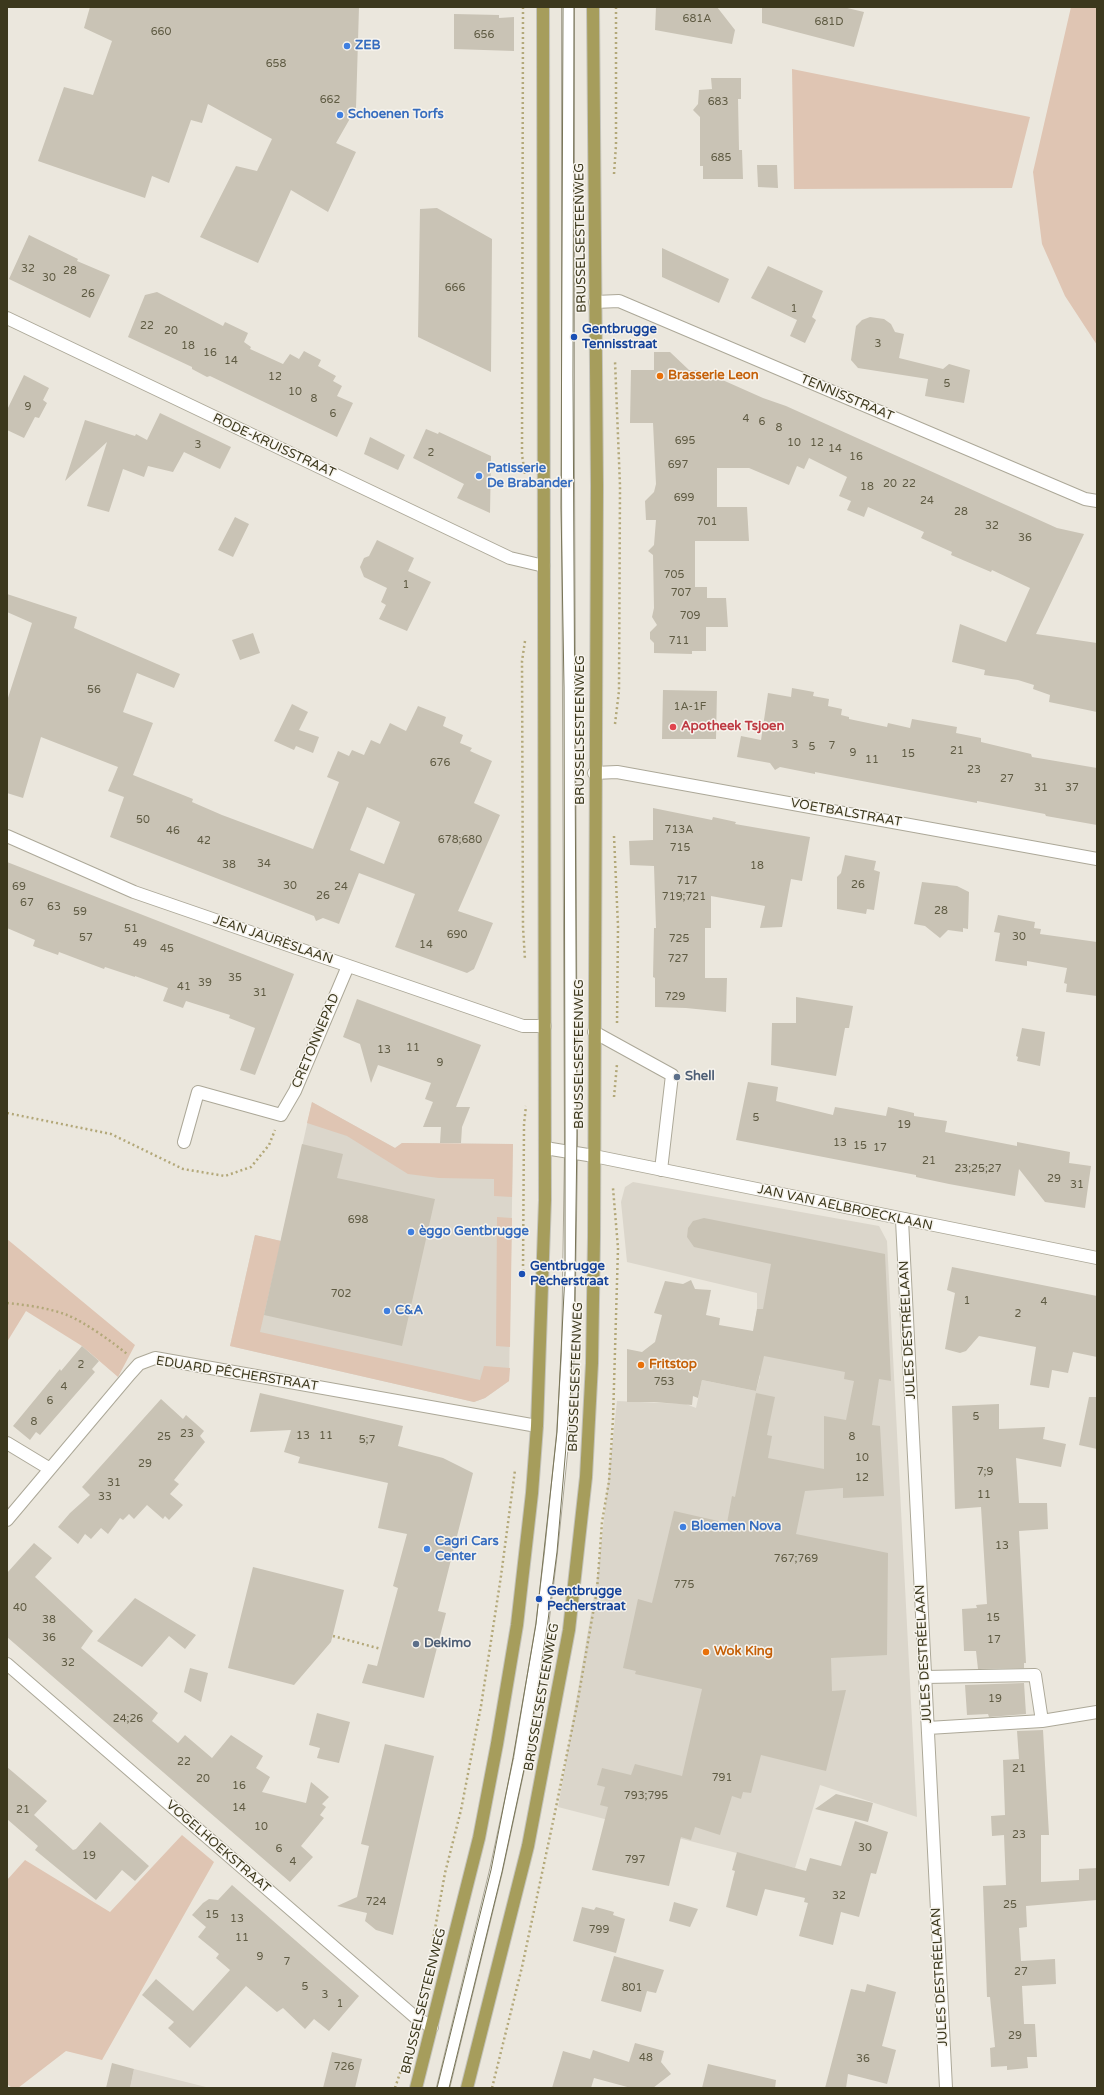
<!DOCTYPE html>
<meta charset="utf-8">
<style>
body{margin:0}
#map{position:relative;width:1104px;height:2095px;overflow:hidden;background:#ebe7dd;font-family:"Varela Round",sans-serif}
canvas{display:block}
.frame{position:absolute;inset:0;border:8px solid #3c381d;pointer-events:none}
</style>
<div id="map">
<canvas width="1104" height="2095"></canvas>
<div class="frame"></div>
</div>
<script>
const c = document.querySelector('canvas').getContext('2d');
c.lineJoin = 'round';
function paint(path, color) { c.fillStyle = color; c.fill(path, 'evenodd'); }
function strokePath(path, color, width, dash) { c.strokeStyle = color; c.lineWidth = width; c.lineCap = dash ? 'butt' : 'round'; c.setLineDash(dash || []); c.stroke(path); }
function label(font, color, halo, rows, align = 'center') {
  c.font = font + ' "Varela Round",sans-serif'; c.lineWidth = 3; c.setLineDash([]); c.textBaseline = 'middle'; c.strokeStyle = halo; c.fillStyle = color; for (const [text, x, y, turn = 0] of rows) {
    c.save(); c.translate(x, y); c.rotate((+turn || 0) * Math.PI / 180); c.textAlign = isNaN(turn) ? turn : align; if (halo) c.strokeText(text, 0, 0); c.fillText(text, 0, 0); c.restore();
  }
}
paint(new Path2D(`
 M312,1102L395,1148L402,1143L513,1144L509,1381L485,1398L474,1402L230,1346L255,1235L281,1241Z
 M633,1182L879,1226L887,1241L917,1817L820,1785L795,1868L558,1807L598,1572L617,1401L686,1404L696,1408L702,1380L756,1391L760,1376L750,1353L757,1309V1293L627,1262L621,1202L625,1187Z
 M134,2069L210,2088H130Z`), '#dbd6cb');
paint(new Path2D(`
 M1071,7H1097V345L1065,296L1042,244L1033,172Z
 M792,69L1030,117L1012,188L794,189Z
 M312,1102L395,1148L402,1143L513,1144L512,1197L494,1196V1179L439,1178L408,1174L347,1136L307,1123Z
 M497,1217L512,1218L510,1347L496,1346Z
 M255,1235L281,1241L260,1332L480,1380L484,1366L510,1368L509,1381L485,1398L474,1402L230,1346Z
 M7,1239L135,1345L118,1377L82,1346L26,1311L7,1342Z
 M182,1835L214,1862L102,2060L66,2051L18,2088H12L7,2084V1880L25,1860L110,1912Z`), '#dfc5b3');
paint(new Path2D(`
 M90,7H359L356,108L336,143L356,152L328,212L291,190L258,263L200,237L236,166L257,171L272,139L208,104L202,123L191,120L169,183L152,176L145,198L38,161L64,87L93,95L112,41L84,28Z
 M656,7H717L735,30L732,44L655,30Z
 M762,7H843L864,12L854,47L762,23Z
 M454,14L499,15V18L514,17V51L454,49Z
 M711,78H741V99H738L739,150H742L743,179H703V166H700V117L693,110L698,104L699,90L712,89Z
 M757,165H777L778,188L758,187Z
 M437,208L492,239L491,372L418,337L420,209Z
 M29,235L78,259L77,261L110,275L90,318L9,279Z
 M662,248L729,279L719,303L662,277Z
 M768,266L823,291L812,317L816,320L805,343L790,336L797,320L751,298Z
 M157,292L223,326L225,322L248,333L244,342L251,347L250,349L283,364L290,354L299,359L304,351L321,360L318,366L336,376L333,381L342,386L337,396L353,403L337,437L210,376L207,377L192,369V367L128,337L145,295Z
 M870,317L884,319L891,324L895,332L904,334L899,358L943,369L949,364L970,370L964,403L925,396L928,379L858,368L851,360L856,326L862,320Z
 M654,352H670L689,370H700L763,398L786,406L1057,528L1084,534L1036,634L1097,643V712L1049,702L1050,695L1033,689L1034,685L1018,680L984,675L985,670L952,662L960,624L1006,642L1030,588L992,570L991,572L951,555L952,552L921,538L924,532L868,507L864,517L847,510L851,501L839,496L847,477L809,458L804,469L797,466L789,485L749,468H717V507H747L749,541H695V587H707V598H726L728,627H706V651H692V654L654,653V643L650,639V632L657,625L652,617L654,608L653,555L648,551L654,545L656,520H646L645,501L654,492L656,484L653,423H630L631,370H654Z
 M24,375L49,388L43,400L47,403L39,418L35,417L24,438L7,430V410Z
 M160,413L231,447L220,469L184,452L173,472L148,466L144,477L123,469L109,512L87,506L107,442L65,481L85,420L135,436L136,434L147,440Z
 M426,429L438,434L439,432L491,456L490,513L457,498L464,484L413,458Z
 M370,437L405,455L398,470L364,454Z
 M235,517L249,524L233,557L218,550Z
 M377,540L414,558L408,571L431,582L407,631L379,619L386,605L381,602L387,588L364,577L360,567L364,558L369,556Z
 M7,594L77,617L74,628L180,674L174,688L137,673L123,712L153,723L133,775L193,799L192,802L222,815L313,849L339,782L327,777L338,751L349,756L352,750L364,755L371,740L380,744L390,723L406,731L418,706L446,717L443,726L463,735L460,743L472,748L470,751L492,761L474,803L500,815L458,911L493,923L474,969L467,973L395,947L415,894L359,873L339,924L323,918L316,921L314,916L110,837L124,797L108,791L118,767L41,737L23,798L7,793V701L32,623L7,612ZM367,807L400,822L384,864L350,850Z
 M253,633L260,653L240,660L232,640Z
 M792,688L814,692L813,696L829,699L828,706L842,709L841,715L849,717V719L887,727L888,723L910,728L912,719L957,727L956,733L981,738V742L1031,754L1032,757L1097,768V825L1046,816L1045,814L977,801V803L815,772V774L780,767L775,770L770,763L737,757L741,736L761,740L768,693L791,697Z
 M663,690L717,691L716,739H662Z
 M292,704L308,712L299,730L319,737L313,753L296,746L294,750L274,741Z
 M653,808L712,820L713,817L736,822L735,824L810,837L802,881L791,879L782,927L760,928L765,906L711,896V928H705V978H727L726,1012L686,1008L655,1007V978L653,977L654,928H656L654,866L630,865L629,841L653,840Z
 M845,855L876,861L874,870L880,872L874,910L867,909L866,914L837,909V877L841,873Z
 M7,862L294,974L255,1075L240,1070L255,1028L229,1018L230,1015L186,1001L183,1008L163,1001L168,988L135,976V977L105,967L104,969L59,952L58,955L33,946L35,940L7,928Z
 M922,882L957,886L969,892L968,929L963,928V932L948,930L940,938L925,926L914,924Z
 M998,915L1035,922L1034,928L1041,929L1040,934L1097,942V996L1066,992L1067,984L1064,983L1067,968L1027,961V966L995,961L1000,933L994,932Z
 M796,997L853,1006L849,1028H845L836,1076L771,1065L772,1023H796Z
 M357,999L481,1045L456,1107H470L462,1127L461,1143H440L441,1127H423L433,1102L425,1099L431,1083L378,1065L371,1083L360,1044L343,1037Z
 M1022,1028L1045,1032L1040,1066L1017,1061L1018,1057L1016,1056Z
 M748,1082L778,1087L776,1101L833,1115L835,1107L886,1116L888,1107L914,1113V1116L947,1121L945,1132L1017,1146V1142L1070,1152L1069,1163L1091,1166L1085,1208L1045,1202L1019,1169L1015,1196L949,1184L916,1177V1175L736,1140Z
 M302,1144L343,1154L337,1178L435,1199L402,1346L264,1315Z
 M704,1218L885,1254L891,1381L879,1379L872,1425L880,1426L884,1496L843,1498V1488L805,1491L796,1534L888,1553L887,1655L831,1658L832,1691L846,1690L826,1771L761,1755L751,1793L743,1792L741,1799L732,1796L720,1835L695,1827L691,1840L681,1837L669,1886L592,1870L608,1807L600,1805L605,1787L597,1785L602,1768L631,1775L635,1764L682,1776L702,1689L635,1674L636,1671L623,1668L638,1599L652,1603L674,1511L727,1523L732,1496L735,1497L756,1393L775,1397L767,1435L772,1436L768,1458L824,1469V1416L846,1420L854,1381L844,1379L845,1372L764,1356L756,1391L702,1380L698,1398L693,1396L692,1405L654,1402H627V1349L642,1352L655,1342L662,1315L654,1313L665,1281L683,1284L691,1280L695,1289L711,1290L706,1315L720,1318L719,1325L753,1331L757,1309H763L771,1264L694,1247L687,1237L688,1228L693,1221Z
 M952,1267L1097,1296V1357L1073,1352L1068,1373L1052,1370L1049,1388L1030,1385L1036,1347L979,1336L966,1351L960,1353L945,1349L955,1293L947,1290Z
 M82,1346L99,1361L92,1369L95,1372L40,1435L36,1432L30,1440L13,1426L60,1369L61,1371Z
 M260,1393L403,1426L398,1446L443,1458L473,1473L438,1611L446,1613L424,1698L362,1683L368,1664L377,1666L398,1588L393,1586L407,1534L378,1528L388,1483L298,1463L300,1457L284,1452L291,1430L250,1432Z
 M1089,1397H1097V1449L1079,1445Z
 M161,1399L183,1419L186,1415L204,1431L200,1436L205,1442L174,1480L179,1484L170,1494L183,1505L169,1520L165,1516L163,1519L147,1505L134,1519L129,1514L123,1520L120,1518L108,1534L101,1528L91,1539L85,1534L78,1544L58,1527L70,1513L90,1495L82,1487Z
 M999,1404V1429L1045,1427L1043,1439L1066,1444L1061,1467L1016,1458L1019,1503H1047L1048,1529L1019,1531L1026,1663H1024V1668L978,1669L976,1651H964L962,1609L977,1608L976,1605L987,1604L981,1507L955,1509L952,1406Z
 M34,1543L52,1558L35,1577L93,1631L81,1648L158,1713L152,1721L178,1743L185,1735L212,1758L231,1735L263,1756L256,1768L270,1777L262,1792L306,1803L311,1782L329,1797L322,1804L326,1807L320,1815L324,1818L301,1846L313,1857L290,1882L7,1637V1573Z
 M253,1567L344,1590L331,1642L294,1685L228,1668Z
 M135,1598L196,1635L185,1649L169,1636L142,1667L97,1641Z
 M190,1668L208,1673L201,1702L184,1692Z
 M1024,1683L1026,1714L989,1717L988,1714L967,1715L965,1685Z
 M317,1713L350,1722L339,1763L317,1758L320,1748L309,1745Z
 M1043,1730L1049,1835H1041V1882L1079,1880V1869L1097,1868V1900L1026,1906L1027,1927L1019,1928L1021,1961L1055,1959L1056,1984L1022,1986L1024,2024H1035L1037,2057H1027L1028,2068L1007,2070V2066L991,2067L990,2048L995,2047L990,1997H987L983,1886L1006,1885L1004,1835L992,1836L991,1816L1005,1815L1003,1760L1019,1759L1017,1731Z
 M385,1744L434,1756L393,1935L376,1930L365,1921L367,1913L337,1906L357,1897L369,1846L361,1844Z
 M7,1767L47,1801L34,1815L73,1850L76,1849L100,1822L149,1866L135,1881L122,1870L96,1900L35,1850L38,1846L7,1819Z
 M836,1794L873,1803L868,1822L815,1809Z
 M855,1821L888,1832L876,1874L871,1873L859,1917L841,1912L833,1945L799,1936L808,1903L804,1902L805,1898L765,1889L757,1916L726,1907L735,1871L732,1870L737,1852L806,1871L810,1858L841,1866Z
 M232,1885L359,1996L329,2031L314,2019L305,2029L283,2008L277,2012L246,1986L190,2048L168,2028L174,2022L142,1995L156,1979L193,2011L230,1970L216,1958L219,1954L198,1937L206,1927L192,1915L203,1903L209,1899L218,1900Z
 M674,1902L698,1909L690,1927L669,1921Z
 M582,1907L594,1910L596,1907L614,1912L613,1915L625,1919L616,1953L573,1941Z
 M614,1956L664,1970L656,1993L647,1991L641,2012L601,2001Z
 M867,1984L896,1992L882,2046L896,2050L887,2084L848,2074L846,2088H825L851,1989L865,1992Z
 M635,2043L664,2051L661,2062L671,2074L653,2088H631L594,2078L591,2088H552L563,2051L590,2059L593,2050L629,2062Z
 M332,2052L362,2059L355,2088H323Z
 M112,2063L134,2069L130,2088H106Z
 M708,2064L776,2080L775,2088H702Z`), '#c9c3b5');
const minor = new Path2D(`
 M595,302L619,301L1085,499L1097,501
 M7,318L510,558L544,566
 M594,773L617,772L1097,859
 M7,836L134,892L523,1026H545
 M594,1032L672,1075L661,1170
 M184,1142L198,1092L281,1115L295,1091L348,966
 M545,1148L594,1156L1097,1258
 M902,1220L946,2088
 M7,1443L50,1469
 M7,1520L130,1374L139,1364L155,1358L537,1426
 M7,1664L415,2017L432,2027
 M925,1677L1035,1675L1042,1721L928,1728
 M1042,1721L1097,1712
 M443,2088L496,1871L520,1759L542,1626L551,1552L563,1434L568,1353L571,1152L568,474V7`);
const major = new Path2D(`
 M416,2088L479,1838L497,1744L517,1625L532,1493L537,1426L545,1200L543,7
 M467,2088L528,1846L569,1630L586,1477L592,1363L594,1237L597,486L593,7`);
strokePath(minor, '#aca898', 14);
strokePath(major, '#c4c3bb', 14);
strokePath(new Path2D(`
 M523,7L522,455L525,474
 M614,174L616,145V7
 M525,641L522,661L523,927L525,960
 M615,724L619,691L620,486L615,361
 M614,836L618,926L617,1025
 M614,1097L617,1064
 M7,1113L111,1134L183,1169L225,1176L251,1167L269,1145L275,1130
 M523,1271L524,1124L526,1106
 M7,1303C27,1305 49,1308 67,1315C83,1321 114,1343 127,1354
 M333,1636L381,1649
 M431,1951L445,1873L461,1810L481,1706L501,1576L515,1470
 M395,2088L401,2070
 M492,2088L522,1967L554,1817L577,1705L597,1590L602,1522L609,1481L613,1419L618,1248L613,1188`), '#b3a879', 2.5, [2, 3]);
strokePath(minor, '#fff', 12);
strokePath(major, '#a69d5c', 12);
strokePath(new Path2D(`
 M437,2088L491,1870L513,1758L536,1624L557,1432L565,1273V1131L564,687L561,507L563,7
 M449,2088L502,1872L526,1760L547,1628L557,1552L574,1353L577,1134L573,375L574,7`), '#787457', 1);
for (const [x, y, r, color] of [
 [347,46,4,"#3f7fe0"],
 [340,115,4,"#3f7fe0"],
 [574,337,4,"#1a4fb4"],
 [660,376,4,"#e8710a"],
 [479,476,4,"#3f7fe0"],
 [673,727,4,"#e0444e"],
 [677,1077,4,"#5c6f8a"],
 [411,1232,4,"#3f7fe0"],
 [522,1274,4,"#1a4fb4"],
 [387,1311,4,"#3f7fe0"],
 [641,1365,4,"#e8710a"],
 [683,1527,4,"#3f7fe0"],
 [427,1549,4,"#3f7fe0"],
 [539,1599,4,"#1a4fb4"],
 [416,1644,4,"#5c6f8a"],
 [706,1652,4,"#e8710a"]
]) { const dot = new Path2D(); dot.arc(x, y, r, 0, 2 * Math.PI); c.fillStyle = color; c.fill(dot); strokePath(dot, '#f7f4ee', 1.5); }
label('11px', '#5f5b43', null, [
 ["681A",697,19],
 ["681D",829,22],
 ["660",161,32],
 ["656",484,35],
 ["658",276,64],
 ["662",330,100],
 ["683",718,102],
 ["685",721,158],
 ["32",28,269],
 ["28",70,271],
 ["30",49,278],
 ["666",455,288],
 ["26",88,294],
 ["1",794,309],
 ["22",147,326],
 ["20",171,331],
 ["3",878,344],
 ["18",188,346],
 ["16",210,353],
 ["14",231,361],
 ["12",275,377],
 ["5",947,384],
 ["10",295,392],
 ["8",314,399],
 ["9",28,407],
 ["6",333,414],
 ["4",746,419],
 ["6",762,422],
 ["8",779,428],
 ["695",685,441],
 ["10",794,443],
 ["12",817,443],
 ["3",198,445],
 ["14",835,449],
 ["2",431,453],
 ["16",856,457],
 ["697",678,465],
 ["20",890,484],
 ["22",909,484],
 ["18",867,487],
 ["699",684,498],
 ["24",927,501],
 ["28",961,512],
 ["701",707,522],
 ["32",992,526],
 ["36",1025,538],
 ["705",674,575],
 ["1",406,585],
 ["707",681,593],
 ["709",690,616],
 ["711",679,641],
 ["56",94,690],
 ["1A-1F",690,707],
 ["3",795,745],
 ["7",832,746],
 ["5",812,747],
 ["21",957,751],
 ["9",853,753],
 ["15",908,754],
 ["11",872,760],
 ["676",440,763],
 ["23",974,770],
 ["27",1007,779],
 ["31",1041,788],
 ["37",1072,788],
 ["50",143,820],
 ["713A",679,830],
 ["46",173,831],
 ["678;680",460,840],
 ["42",204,841],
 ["715",680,848],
 ["34",264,864],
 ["38",229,865],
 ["18",757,866],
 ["717",687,881],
 ["26",858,885],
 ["30",290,886],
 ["69",19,887],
 ["24",341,887],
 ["26",323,896],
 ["719;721",684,897],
 ["67",27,903],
 ["63",54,907],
 ["28",941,911],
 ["59",80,912],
 ["51",131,929],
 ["690",457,935],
 ["30",1019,937],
 ["57",86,938],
 ["725",679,939],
 ["49",140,944],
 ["14",426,945],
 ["45",167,949],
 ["727",678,959],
 ["35",235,978],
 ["39",205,983],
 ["41",184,987],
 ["31",260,993],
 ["729",675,997],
 ["11",413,1048],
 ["13",384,1050],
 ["9",440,1063],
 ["5",756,1118],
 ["19",904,1125],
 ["13",840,1143],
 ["15",860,1146],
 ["17",880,1148],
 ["21",929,1161],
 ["23;25;27",978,1169],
 ["29",1054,1179],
 ["31",1077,1185],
 ["698",358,1220],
 ["702",341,1294],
 ["1",967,1301],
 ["4",1044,1302],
 ["2",1018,1314],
 ["2",81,1365],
 ["753",664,1382],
 ["4",64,1387],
 ["6",50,1401],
 ["5",976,1417],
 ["8",34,1422],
 ["23",187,1434],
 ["13",303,1436],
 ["11",326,1436],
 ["25",164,1437],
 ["8",852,1437],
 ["5;7",367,1440],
 ["10",862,1458],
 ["29",145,1464],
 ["7;9",985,1472],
 ["12",862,1478],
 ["31",114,1483],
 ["11",984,1495],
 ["33",105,1497],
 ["13",1002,1546],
 ["767;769",796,1559],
 ["775",684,1585],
 ["40",20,1608],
 ["15",993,1618],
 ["38",49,1620],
 ["36",49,1638],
 ["17",994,1640],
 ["32",68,1663],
 ["19",995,1699],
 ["24;26",128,1719],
 ["22",184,1762],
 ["21",1019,1769],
 ["791",722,1778],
 ["20",203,1779],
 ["16",239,1786],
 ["793;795",646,1796],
 ["14",239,1808],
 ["21",23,1810],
 ["10",261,1827],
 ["23",1019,1835],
 ["30",865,1848],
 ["6",279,1849],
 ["19",89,1856],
 ["797",635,1860],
 ["4",293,1862],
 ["32",839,1896],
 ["724",376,1902],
 ["25",1010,1905],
 ["15",212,1915],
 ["13",237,1919],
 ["799",599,1930],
 ["11",242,1938],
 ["9",260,1957],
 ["7",287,1962],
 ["27",1021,1972],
 ["5",305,1987],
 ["801",632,1988],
 ["3",325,1995],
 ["1",340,2004],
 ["29",1015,2036],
 ["48",646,2058],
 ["36",863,2059],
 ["726",344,2067]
]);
label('bold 13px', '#366cbe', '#f7f4ee', [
 ["ZEB",355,46],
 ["Schoenen Torfs",348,115],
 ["Patisserie",487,469],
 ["De Brabander",487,484],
 ["èggo Gentbrugge",419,1232],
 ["C&A",395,1311],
 ["Bloemen Nova",691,1527],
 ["Cagri Cars",435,1542],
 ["Center",435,1557]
], 'left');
label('13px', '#3c381d', '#f7f4ee', [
 ["BRUSSELSESTEENWEG",581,238,-91],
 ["TENNISSTRAAT",847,398,23],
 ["RODE-KRUISSTRAAT",274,446,25],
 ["BRUSSELSESTEENWEG",581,730,-90],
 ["VOETBALSTRAAT",846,813,10],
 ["JEAN JAURÈSLAAN",273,940,19],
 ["CRETONNEPAD",316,1041,-67],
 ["BRUSSELSESTEENWEG",580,1054,-90],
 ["JAN VAN AELBROECKLAAN",845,1208,12],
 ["JULES DESTRÉELAAN",908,1330,-93],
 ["EDUARD PÊCHERSTRAAT",237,1374,9],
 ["BRUSSELSESTEENWEG",576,1377,-88],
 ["JULES DESTRÉELAAN",924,1654,-93],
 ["BRUSSELSESTEENWEG",542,1697,-80],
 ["VOGELHOEKSTRAAT",218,1847,41],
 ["JULES DESTRÉELAAN",940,1977,-93],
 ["BRUSSELSESTEENWEG",424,2001,-76]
]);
label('bold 13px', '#164399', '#f7f4ee', [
 ["Gentbrugge",582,330],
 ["Tennisstraat",582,345],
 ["Gentbrugge",530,1267],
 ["Pêcherstraat",530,1282],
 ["Gentbrugge",547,1592],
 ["Pecherstraat",547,1607]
], 'left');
label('bold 13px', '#c56008', '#f7f4ee', [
 ["Brasserie Leon",668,376],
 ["Fritstop",649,1365],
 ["Wok King",714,1652]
], 'left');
label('bold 13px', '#be3a42', '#f7f4ee', [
 ["Apotheek Tsjoen",681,727]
], 'left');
label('bold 13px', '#4e5e75', '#f7f4ee', [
 ["Shell",685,1077],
 ["Dekimo",424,1644]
], 'left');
</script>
